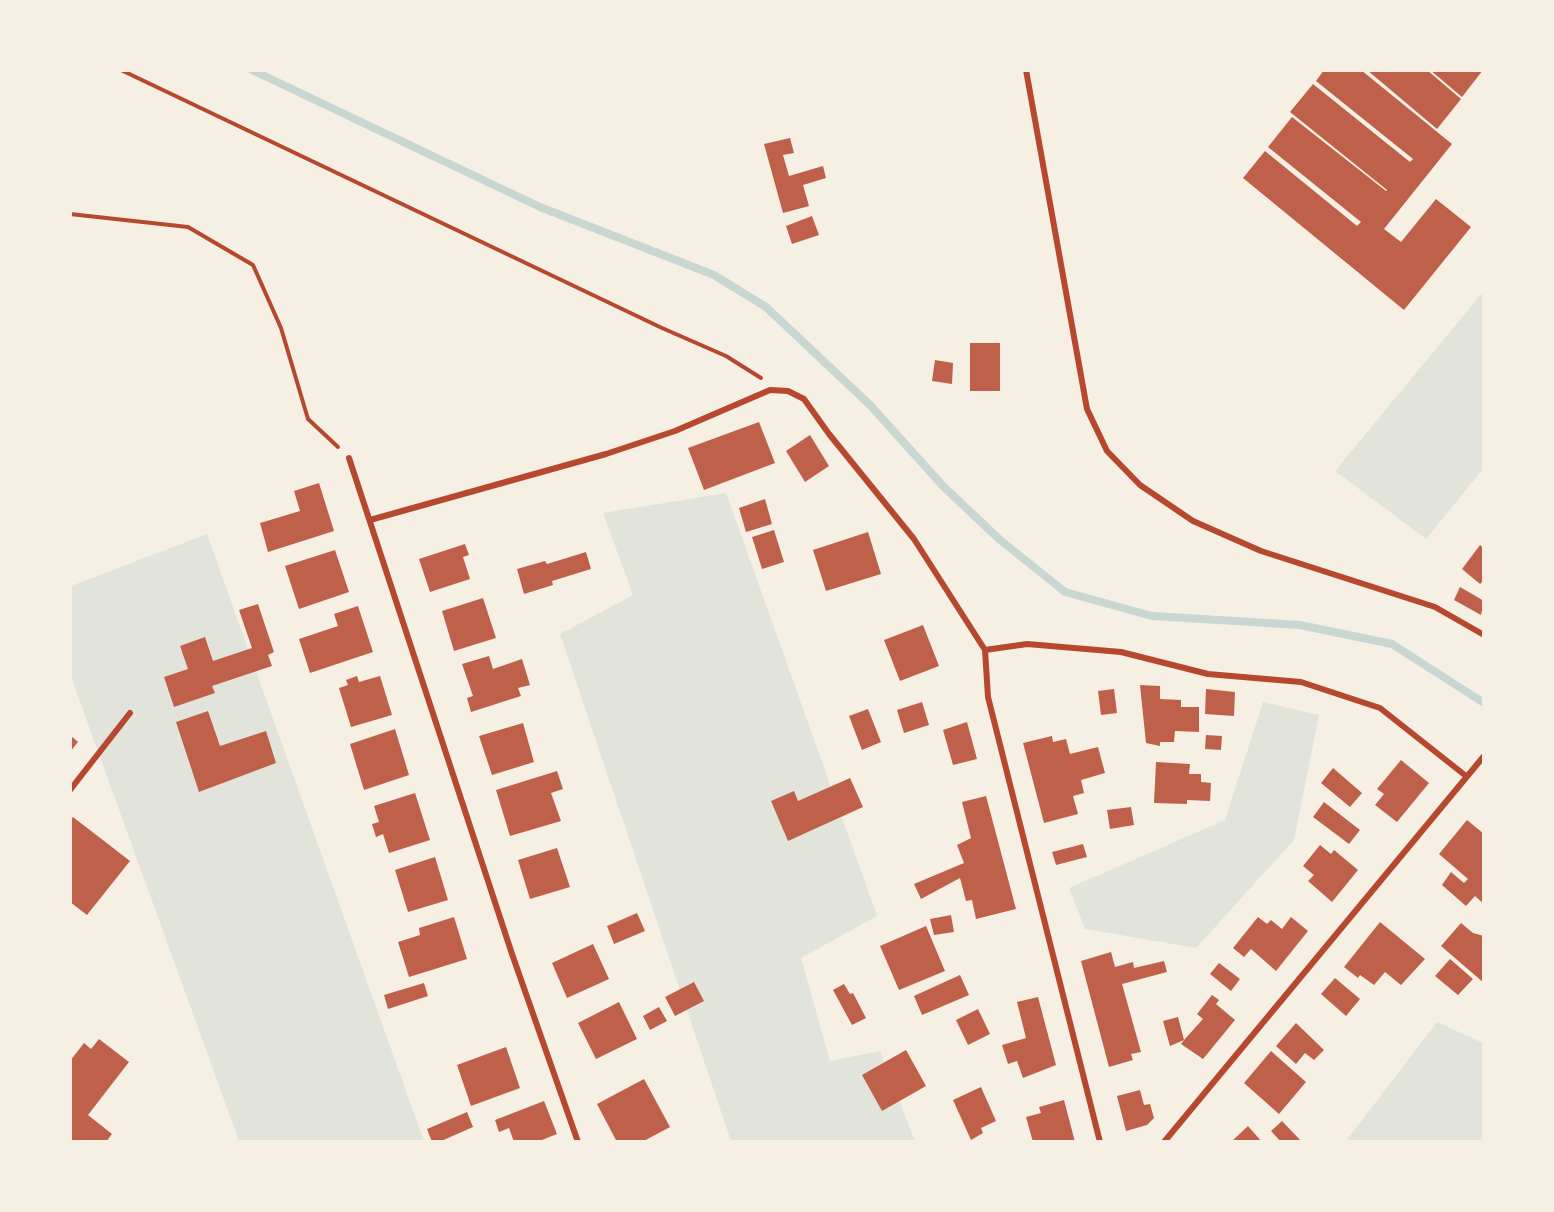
<!DOCTYPE html>
<style>
body{margin:0}
#map{position:relative;width:1554px;height:1212px;overflow:hidden;background:#f6efe4;font-family:"Nunito Sans",sans-serif}
canvas{display:block}
.frame{position:absolute;inset:0;border:72px solid #f6efe4;pointer-events:none}
</style>
<div id="map">
<canvas width="1554" height="1212"></canvas>
<div class="frame"></div>
</div>
<script>
const c = document.querySelector('canvas').getContext('2d');
c.lineJoin = 'round';
function paint(path, color) { c.fillStyle = color; c.fill(path, 'evenodd'); }
function strokePath(path, color, width, dash) { c.strokeStyle = color; c.lineWidth = width; c.lineCap = dash ? 'butt' : 'round'; c.setLineDash(dash || []); c.stroke(path); }
paint(new Path2D(`
 M1483,292V469L1426,539L1335,471Z
 M726,493L877,916L801,958L830,1061L880,1051L915,1141H731L560,634L633,595L603,513Z
 M207,534L424,1141H239L71,677V586Z
 M1263,702L1319,715L1294,840L1196,948L1085,929L1069,888L1225,820Z
 M1437,1022L1483,1043V1141H1346Z`), '#e2e4dc');
strokePath(new Path2D(`
 M252,70L540,207L714,275L766,307L870,405L943,486L999,539L1065,592L1152,616L1300,625L1392,644L1484,703`), '#c9d6d2', 8);
paint(new Path2D(`
 M1324,70H1361L1452,144L1384,229L1401,242L1436,199L1471,227L1404,310L1243,178L1265,151L1357,226L1361,222L1268,147L1292,117L1386,191L1387,190L1290,112L1313,84L1410,162L1413,159L1316,81Z
 M1367,70H1427L1461,99L1437,129Z
 M1430,70H1483L1462,97Z
 M790,138L794,153L783,155L789,176L823,166L826,178L803,185L809,206L783,213L764,144Z
 M812,216L819,235L792,244L786,226Z
 M970,343H1000V391H970Z
 M935,360L953,363L952,384L932,381Z
 M759,422L775,463L704,490L688,448Z
 M810,435L829,466L805,482L786,451Z
 M319,483L334,531L268,552L260,523L300,511L294,491Z
 M765,499L772,524L746,532L739,508Z
 M774,530L784,562L762,569L752,537Z
 M868,532L881,574L826,591L813,550Z
 M465,544L469,555L463,557L470,579L430,592L419,559Z
 M1480,545L1484,548V580L1480,584L1462,569Z
 M335,550L349,592L299,609L285,566Z
 M586,552L591,569L552,581L553,585L524,594L517,569L545,561L547,564Z
 M1460,587L1484,601L1481,615L1454,600Z
 M483,598L496,638L454,651L442,611Z
 M258,604L274,652L268,655L272,666L212,686L215,693L174,707L164,677L188,669L180,646L205,637L213,661L252,648L239,610Z
 M358,606L373,652L310,673L299,639L338,626L334,614Z
 M923,625L939,666L900,681L884,640Z
 M489,656L493,669L522,659L530,685L518,688L521,696L471,712L467,698L473,696L462,664Z
 M357,676L359,682L380,676L392,715L351,727L339,688L348,685L346,680Z
 M1140,685L1160,686V699L1181,700V707H1199V732L1175,731L1174,742H1160V746L1146,743Z
 M1114,689L1117,713L1101,715L1098,691Z
 M1206,689L1235,692L1234,716L1205,714Z
 M922,702L929,725L904,733L897,710Z
 M868,709L881,742L862,750L849,716Z
 M208,711L220,746L266,731L276,763L199,792L176,722Z
 M967,722L977,759L953,765L943,730Z
 M523,723L534,762L492,775L479,736Z
 M395,729L409,775L364,790L350,744Z
 M70,735L78,742L70,752Z
 M1206,735L1222,736L1221,750L1205,749Z
 M1052,736L1053,742L1066,739L1070,754L1098,747L1105,773L1081,780L1084,793L1073,796L1078,814L1044,823L1023,743Z
 M1401,760L1429,783L1397,822L1375,805L1384,794L1377,789Z
 M1156,762L1190,764L1189,774H1201V782L1211,783L1210,801L1187,800V804L1154,803Z
 M1333,768L1362,793L1350,807L1321,783Z
 M557,771L563,789L551,793L561,821L510,836L496,790Z
 M850,778L863,807L788,841L771,801L794,791L798,801Z
 M415,793L430,840L389,853L383,834L376,837L372,824L379,822L374,806Z
 M986,796L1016,909L976,919L972,900L966,901L960,878L921,899L914,884L964,863L957,845L971,838L962,802Z
 M1324,802L1360,830L1349,844L1313,817Z
 M1131,807L1134,825L1110,829L1107,810Z
 M73,817L130,861L87,915L70,902V821Z
 M1467,820L1484,834V904L1475,896L1466,906L1442,885L1451,872L1464,883L1468,879L1439,854Z
 M1083,844L1087,857L1056,865L1052,852Z
 M1320,845L1331,854L1334,850L1358,870L1332,902L1308,881L1314,875L1303,866Z
 M557,848L570,887L530,899L518,860Z
 M435,857L448,900L408,912L395,870Z
 M637,913L645,931L614,944L607,926Z
 M951,915L954,932L934,935L930,919Z
 M454,917L467,959L409,977L398,942L420,935L419,928Z
 M1258,917L1267,924L1271,920L1282,929L1291,917L1308,931L1276,971L1251,949L1244,957L1233,948Z
 M1380,922L1425,959L1401,985L1385,972L1374,985L1360,975L1358,978L1344,967Z
 M1461,923L1473,933L1484,936V983L1441,946Z
 M926,926L945,971L899,990L880,946Z
 M593,944L609,979L567,998L552,963Z
 M1111,952L1115,967L1133,962L1134,968L1164,961L1167,972L1122,984L1141,1052L1131,1054L1133,1060L1109,1067L1081,961Z
 M1450,959L1473,979L1458,995L1435,976Z
 M1219,963L1240,979L1231,991L1210,974Z
 M960,975L969,995L922,1015L914,996Z
 M1335,978L1360,999L1346,1016L1321,994Z
 M694,982L704,1001L675,1016L665,997Z
 M424,983L428,996L388,1009L384,995Z
 M844,984L850,994L853,993L866,1018L852,1025L833,990Z
 M1212,995L1219,1000L1216,1004L1235,1020L1203,1059L1181,1044L1184,1040L1170,1046L1163,1021L1178,1017L1184,1040L1203,1019L1197,1014Z
 M1038,997L1056,1065L1023,1078L1017,1061L1008,1064L1002,1045L1026,1038L1017,1002Z
 M619,1002L637,1039L596,1059L578,1023Z
 M659,1007L667,1021L650,1030L643,1016Z
 M978,1009L990,1034L968,1045L956,1020Z
 M1296,1023L1324,1050L1314,1060L1305,1053L1296,1064L1276,1046Z
 M99,1039L129,1062L88,1115L112,1134L106,1142H70V1061L84,1043L91,1049Z
 M506,1047L520,1088L471,1106L457,1065Z
 M906,1050L926,1086L882,1111L862,1075Z
 M1271,1051L1306,1082L1279,1114L1244,1083Z
 M644,1079L670,1127L642,1142H617L597,1104Z
 M981,1087L996,1121L981,1128L983,1133L971,1140L953,1100Z
 M1140,1090L1144,1105L1150,1104L1154,1118L1147,1125L1126,1131L1117,1096Z
 M1064,1100L1075,1142H1033L1026,1117L1041,1113L1039,1107Z
 M544,1101L557,1134L537,1142H514L509,1128L499,1132L495,1120Z
 M467,1112L473,1127L439,1142H432L427,1129Z
 M1282,1121L1302,1142H1281L1271,1131Z
 M1248,1126L1262,1142H1231Z`), '#bf614a');
strokePath(new Path2D(`
 M121,70L662,328L726,356L761,378
 M70,214L188,227L253,265L281,328L308,419L338,447`), '#b5482f', 4);
strokePath(new Path2D(`
 M1026,70L1087,409L1107,451L1140,485L1193,521L1261,551L1435,607L1484,635
 M349,458L512,954L578,1142
 M370,520L606,454L675,431L770,390L788,391L804,399L829,434L914,539L985,650L1027,644L1121,652L1208,674L1301,682L1380,708L1466,776
 M985,650L988,697L1100,1142
 M70,790L130,713
 M1164,1142L1484,756`), '#b5482f', 6);
</script>
